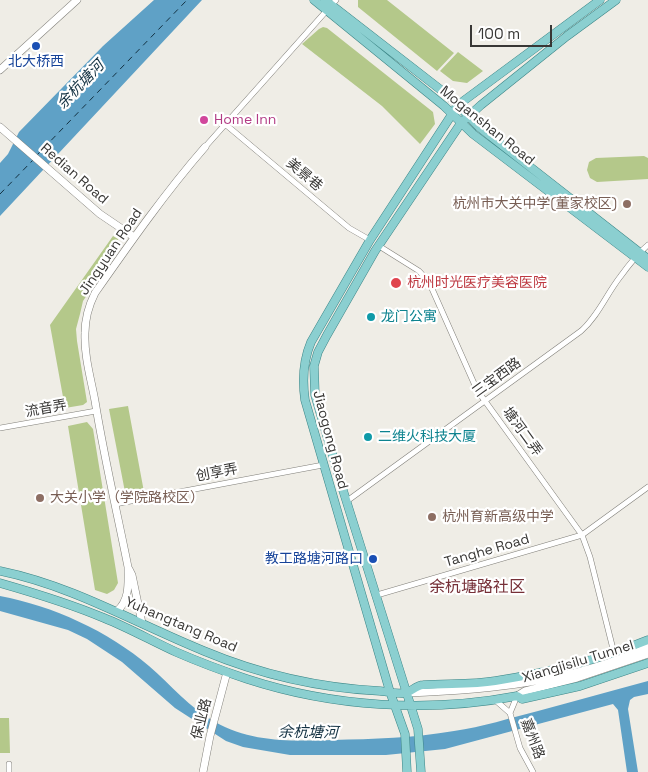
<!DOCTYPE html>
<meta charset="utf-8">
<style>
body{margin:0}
#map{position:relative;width:648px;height:772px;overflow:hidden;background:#efede6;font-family:"Space Grotesk",sans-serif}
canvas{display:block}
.scale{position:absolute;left:470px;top:25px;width:82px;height:22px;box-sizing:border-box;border:2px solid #383735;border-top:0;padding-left:6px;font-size:15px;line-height:18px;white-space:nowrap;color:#383735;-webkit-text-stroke:4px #fff;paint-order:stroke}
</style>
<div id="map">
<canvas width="648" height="772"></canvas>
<div class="scale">100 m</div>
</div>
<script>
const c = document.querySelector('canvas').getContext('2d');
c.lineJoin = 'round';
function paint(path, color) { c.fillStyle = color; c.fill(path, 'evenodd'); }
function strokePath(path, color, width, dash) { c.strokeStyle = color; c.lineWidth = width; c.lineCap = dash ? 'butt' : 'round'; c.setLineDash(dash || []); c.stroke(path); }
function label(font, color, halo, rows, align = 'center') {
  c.font = font + ' "Space Grotesk","Noto Sans SC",sans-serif'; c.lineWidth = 4.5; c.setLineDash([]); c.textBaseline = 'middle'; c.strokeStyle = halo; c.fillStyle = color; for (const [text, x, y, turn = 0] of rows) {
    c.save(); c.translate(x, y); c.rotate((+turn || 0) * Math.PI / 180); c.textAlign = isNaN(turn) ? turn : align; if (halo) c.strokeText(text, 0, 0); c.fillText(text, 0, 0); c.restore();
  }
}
paint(new Path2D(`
 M358,0H387L454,53L437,71L358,7Z
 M323,27L327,28L433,112L435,124L420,144L382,106L302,44L319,29Z
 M458,52L483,71L467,83L453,81L440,71Z
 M644,156L648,158V179L597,182L590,178L587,170L589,162L596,158Z
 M113,236L118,239L119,247L83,301L80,314L76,329L77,341L87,402L83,405L65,408L50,325Z
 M128,406L144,492L129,494L125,492L109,409Z
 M87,422L93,429L118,583L114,590L107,594L95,590L68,426Z
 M0,718H9L10,753H0Z`), '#b4c88a');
paint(new Path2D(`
 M154,0H202L0,216V163L8,154L19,132L103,46Z
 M0,596C53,606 108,631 149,666C171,685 190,708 215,722C252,743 293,741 333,740C373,739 414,738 454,731C482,727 510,718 538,711C575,701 611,691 648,681V694L634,697L630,700L628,709L638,772H627L618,710L613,704L445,749L386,755H290L243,747L226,741L175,708L122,662L87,639L68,630L0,611Z`), '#5fa1c6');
strokePath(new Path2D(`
 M36,156L187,0
 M0,194L34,159`), '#133142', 1, [6, 5]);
const street = new Path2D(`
 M225,124L349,228L370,240
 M205,147L336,0
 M379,246L419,271L429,282L477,390L582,535L590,557L614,653
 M0,428L96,411
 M347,501L581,331C598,316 606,295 620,277C628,266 637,254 648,245
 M115,504L323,465
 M377,595L582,535L648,487
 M517,696L510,713L520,748L533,772
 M494,699L510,713
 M9,764V772`);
const secondary = new Path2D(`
 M0,70L77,0
 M0,127L100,214L134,237
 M129,569L132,575L142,623
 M117,611C130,600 128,583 128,567C117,512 104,457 95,401C91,379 84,356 85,333C85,319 89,305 95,293C130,243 165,193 205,147
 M407,693C489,690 573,682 648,647
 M517,696L525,691L577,678L648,654
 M203,772L210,736L227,672`);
const primary = new Path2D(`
 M314,0L444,106L473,134L648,267
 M325,0L450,97L479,127L648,259
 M0,571C73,586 135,623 204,651C259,674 320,688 380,691C388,692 399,694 406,693C412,691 417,685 423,685C447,683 471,685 495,681C547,673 599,660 648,640
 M0,583C35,593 71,604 104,618C129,628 152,641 176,652C199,662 223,671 247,679C333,707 428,713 517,696L522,699L580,686L648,663
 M407,772L405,734L390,692L305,400C302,379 303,361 311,342L370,240L458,105L600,0
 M421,772L418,729L342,487L315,395L314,366L318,352L327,335L375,251L461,123L481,105L567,36L616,0`);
strokePath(street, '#807f79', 6);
strokePath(secondary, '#807f79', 8);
strokePath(primary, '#3b8586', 9);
strokePath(street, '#fff', 5);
strokePath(secondary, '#fff', 7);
strokePath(primary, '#8bcfd0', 8);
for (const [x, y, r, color] of [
 [36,46,5,"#1a4fb4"],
 [204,120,5,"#d1479c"],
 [627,204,5,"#8d6e63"],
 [396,283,6,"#e0444e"],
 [371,317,5,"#0f9aa8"],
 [368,437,5,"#0f9aa8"],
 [40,498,5,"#8d6e63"],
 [432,517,5,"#8d6e63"],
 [373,559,5,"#1a4fb4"]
]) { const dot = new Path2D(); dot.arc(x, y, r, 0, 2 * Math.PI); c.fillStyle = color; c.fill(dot); strokePath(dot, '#fff', 2); }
label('14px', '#164399', '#fff', [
 ["北大桥西",36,62],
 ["教工路塘河路口",363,559,"right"]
]);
label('14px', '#b23c85', '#fff', [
 ["Home Inn",214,120]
], 'left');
label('14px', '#383735', '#fff', [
 ["Moganshan Road",487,126,39],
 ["Redian Road",74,174,41],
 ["美景巷",304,175,40],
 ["Jingyuan Road",111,252,-56],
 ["三宝西路",497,378,-36],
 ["流音弄",46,409,-10],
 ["塘河二弄",522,432,54],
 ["Jiaogong Road",330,440,75],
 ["创享弄",217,473,-11],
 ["Tanghe Road",487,551,-16],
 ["Yuhangtang Road",181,625,23],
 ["Xiangjisilu Tunnel",578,662,-17],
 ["保业路",202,719,-76],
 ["嘉州路",532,739,69]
]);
label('14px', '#785e54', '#fff', [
 ["杭州市大关中学(董家校区)",617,204,"right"],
 ["大关小学（学院路校区）",50,498],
 ["杭州育新高级中学",442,517]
], 'left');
label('14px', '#be3a42', '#fff', [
 ["杭州时光医疗美容医院",407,283]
], 'left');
label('14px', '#0d838f', '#fff', [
 ["龙门公寓",381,317],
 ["二维火科技大厦",378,437]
], 'left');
label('italic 15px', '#133142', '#fff', [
 ["余杭塘河",81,85,-46],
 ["余杭塘河",308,733,1]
]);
label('16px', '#762f37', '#fff', [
 ["余杭塘路社区",477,588]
]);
</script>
